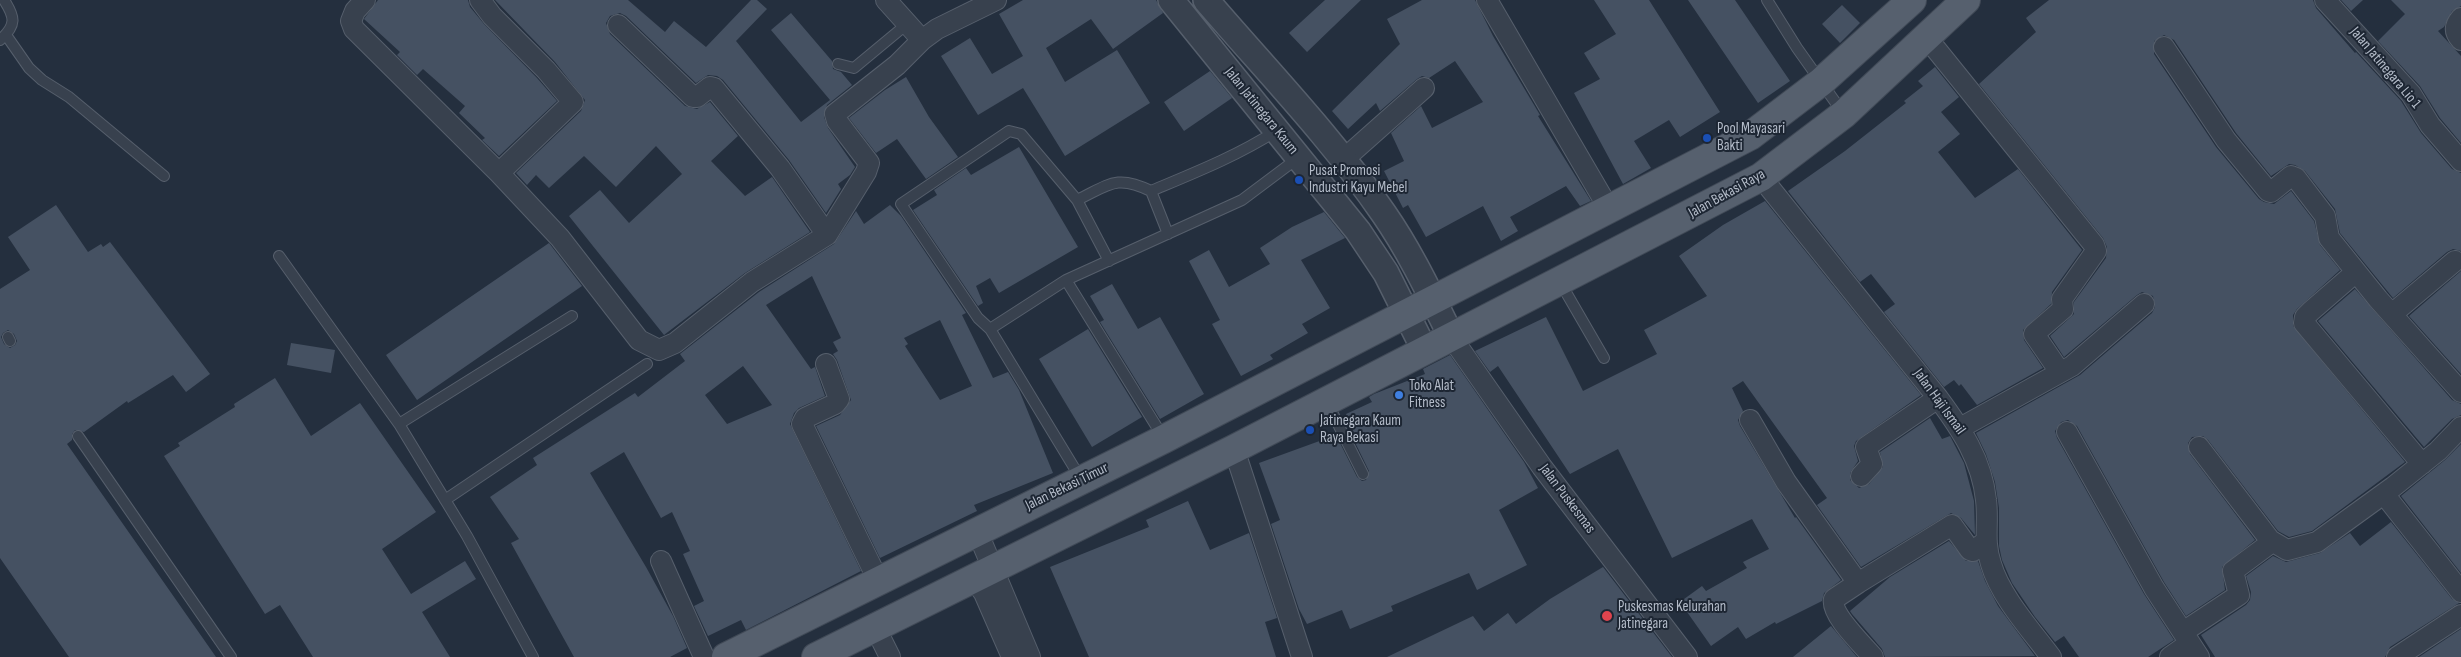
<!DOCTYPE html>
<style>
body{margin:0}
canvas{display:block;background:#242f3e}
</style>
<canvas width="2461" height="657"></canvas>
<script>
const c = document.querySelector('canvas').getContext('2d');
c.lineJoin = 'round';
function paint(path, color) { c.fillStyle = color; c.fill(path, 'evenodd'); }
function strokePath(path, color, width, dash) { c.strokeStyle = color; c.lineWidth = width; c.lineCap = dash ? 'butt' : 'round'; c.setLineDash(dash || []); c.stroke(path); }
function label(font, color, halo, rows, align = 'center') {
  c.font = font + ' "Sofia Sans Condensed",sans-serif'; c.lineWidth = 4; c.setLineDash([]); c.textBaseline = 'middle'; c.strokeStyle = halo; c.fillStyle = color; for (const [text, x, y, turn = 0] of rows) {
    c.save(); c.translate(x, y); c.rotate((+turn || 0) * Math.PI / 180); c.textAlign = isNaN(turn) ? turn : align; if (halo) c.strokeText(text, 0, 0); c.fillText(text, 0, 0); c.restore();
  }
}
paint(new Path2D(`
 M378,0H468L470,7L484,24L537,78L557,101L499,156L482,140L485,138L459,113L465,106L423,69L417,75L397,55L400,52L364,19Z
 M495,0H628L665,32L674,21L706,47L751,0H757L767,9L736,41L801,122L830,100L771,30L791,13L832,61L833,69L841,72L852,85L827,105L824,117L828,128L855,167L850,175L838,184L841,189L826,213L789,160L723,80L717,76L708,75L696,83L626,16L620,13L610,16L606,23L610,34L685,106L697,109L710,102L738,136L711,161L745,196L772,177L810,232L745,273L664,335L569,216L600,190L629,223L682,174L656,146L616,187L584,156L549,188L536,175L527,185L516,173L581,111L585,100L555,62Z
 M1023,0H1156L1163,13L1113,49L1091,19L1046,48L1065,82L1117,50L1150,103L1065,156L1023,88L978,115L941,56L970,38L992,74L1023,56L999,14Z
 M1325,0H1361L1307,52L1289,33Z
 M1422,0H1475L1493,36L1540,115L1538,116L1591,201L1580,206L1566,186L1510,217L1518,231L1501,241L1483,206L1426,237L1408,205L1403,208L1384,171L1404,161L1391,133L1421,106L1432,128L1483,102L1455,61L1429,78L1422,76L1417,79L1380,111L1376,103L1348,129L1332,111L1400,44L1387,19Z
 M1594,0H1649L1720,112L1680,137L1669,120L1634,141L1651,168L1623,184L1574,93L1600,79L1584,53L1616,34Z
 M1688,0H1735L1790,81L1758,103Z
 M2049,0H2313L2316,8L2355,53L2356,52L2401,101L2421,133L2452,169L2461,173V251L2453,249L2447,252L2393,298L2340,233L2335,209L2305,171L2295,165L2289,164L2271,176L2236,133L2174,40L2164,35L2154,41V54L2216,147L2259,199L2264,202L2274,204L2291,191L2314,221L2320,245L2340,270L2297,309L2293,315V326L2405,462L2312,531L2289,537L2278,531L2208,440L2203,436L2192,437L2188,443L2190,454L2255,540L2222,567L2225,590L2186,616L2164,582L2077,426L2068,420L2061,422L2055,431L2057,438L2144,594L2174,640L2148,657H2079L2064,636L2055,642L2035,617L2012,583L2002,560L1999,546V508L1995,482L1986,454L1976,433L2080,375L2152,313L2155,307L2153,296L2142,292L2137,295L2064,357L2050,336L2074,314V302L2106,258L2107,247L2103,238L1979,84L2036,32L2026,18Z
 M2341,0H2363L2351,11Z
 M2391,0H2461V6L2452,11L2444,27L2438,31L2461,56V143L2440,118L2420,86L2378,41L2405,14Z
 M1842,5L1860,23L1840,43L1822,24Z
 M1935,67L1959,97L1941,112L1960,134L1938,152L1975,198L2018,169L2082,250L2052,292L2051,304L2023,330L2024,340L2043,368L1977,405L1961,384L1959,386L1954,380L1944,387L1884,312L1895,304L1871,274L1860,282L1788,191L1845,151L1906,103L1904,101L1923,86L1918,81Z
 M1210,71L1232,98L1184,131L1164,102Z
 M906,77L929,117L958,157L926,179L897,139L876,153L849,118L885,90Z
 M1019,147L1078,247L999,293L990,278L976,286L983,303L978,306L913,210L937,195L934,190L966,168L971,175Z
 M1765,201L1921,395L1856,441L1854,446L1858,461L1850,473V480L1859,488L1869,484L1883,467L1880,452L1930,418L1942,439L1950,436L1964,463L1974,501L1975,535L1961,518L1951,513L1861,567L1817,505L1827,498L1743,381L1732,388L1743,411L1738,420L1740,426L1795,518L1796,517L1841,580L1824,593L1822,601L1776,624L1775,622L1746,639L1738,627L1711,646L1680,602L1702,586L1706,591L1747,568L1743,562L1769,549L1752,519L1672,558L1618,449L1570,474L1498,366L1490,372L1475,351L1546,317L1583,391L1657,354L1644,330L1707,296L1679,256L1723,225Z
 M56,205L88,252L101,244L103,247L110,242L210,374L186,392L173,375L128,403L127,401L84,432L75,430L72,434V440L67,444L216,657H69L0,558V289L30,270L8,237ZM8,330L14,334L17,341L15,345L10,348L4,344L1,337L3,333Z
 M890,205L901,216L966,313L962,315L993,378L1008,372L1019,390L1053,473L974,505L977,511L880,558L816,426L840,415L851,400L837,360L833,354L838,351L833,342L841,338L812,276L766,305L811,369L815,367L825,396L799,408L794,413L790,424L861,571L746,630L741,620L708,636L694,606L704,601L683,554L690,551L672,512L661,518L624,452L590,473L646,567L673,616L687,648L670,657H574L511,543L519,539L490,497L537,465L533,458L635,393L638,397L685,361L680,354L759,292L834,244L856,211L864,224ZM940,320L972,386L940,400L905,346L908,344L904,338ZM743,366L772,405L727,424L705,395Z
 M1324,212L1345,238L1301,260L1330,308L1302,324L1308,333L1270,355L1273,359L1241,376L1212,324L1220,320L1189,261L1209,250L1229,287L1270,264L1260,248L1292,227Z
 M549,243L582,286L417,400L386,355Z
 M2461,271V374L2409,316Z
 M1112,284L1138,329L1160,317L1204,394L1160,419L1100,322L1104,320L1090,296Z
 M2355,289L2452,400L2461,404V415L2452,419L2424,447L2318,321Z
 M1088,329L1142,417L1092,447L1039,359Z
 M291,343L335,350L331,373L287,365Z
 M1450,355L1524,462L1538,488L1499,510L1527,565L1477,590L1469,573L1391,606L1393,611L1350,629L1342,610L1307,624L1299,609L1271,524L1280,520L1259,463L1336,435L1357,477L1362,481L1366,480L1369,471L1349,430L1352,429L1346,414L1372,402L1369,397L1374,394L1425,374L1423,369Z
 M275,378L311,436L360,403L436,512L382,549L411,594L465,561L476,579L422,612L450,657H313L280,605L265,614L164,456L180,446L178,443L235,407L234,404Z
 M2461,444V573L2401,496L2445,460Z
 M1188,501L1210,550L1249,533L1277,618L1265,622L1276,657H1089L1050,567L1149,527L1146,520Z
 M2391,522L2452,599L2459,603L2390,647L2385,657H2215L2201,635L2246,605L2250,600L2251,592L2246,576L2273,556L2286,562L2320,553L2350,533L2360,546Z
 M1949,541L1966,561H1978L1985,581L1998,606L2035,656L1885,657L1882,649L1852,614L1850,611L1890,577Z
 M1603,567L1672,657H1387L1473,616L1484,631L1508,613L1516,624L1550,599Z
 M1831,626L1857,657H1793Z
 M2461,629V657H2419Z`), '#455162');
const service = new Path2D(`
 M1767,0L1797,48L1843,113
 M6,35L29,68L42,80L69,97L164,176
 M0,40C17,25 15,17 4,0
 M838,64L854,68L907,24
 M1168,234L1151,191C1194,173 1237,156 1276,131
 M279,256L399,424L467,536L533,657
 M1109,261L1077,200C1109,185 1116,174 1151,191
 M1066,280L1163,437
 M1560,282L1604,358
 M990,329L978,318L901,204L1009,131L1021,134L1077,200
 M8,337L10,341
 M1327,402L1363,474
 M399,424L572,316
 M78,436L231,657
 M1081,479L990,329L1066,280L1242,200L1298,158
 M445,500L647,364`);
const minor = new Path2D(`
 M365,0L355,11L351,21L354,29L499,173
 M480,0L492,16L546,70L573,102L499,173L560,238L639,340L659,350L675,343L752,282L827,235L866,172L869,163L837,121L835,114L897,65L922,40L937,29L996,0
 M886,0L922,40
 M1487,0L1609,209
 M2325,0L2411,94L2430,125L2461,161
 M2461,18C2454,26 2454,32 2461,40
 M618,25L693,97H697L710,87L714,88L780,168L827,235
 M1927,38L2094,245L2096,251L2062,299L2063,309L2034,334L2060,372
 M2164,47L2226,140L2268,191L2271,192L2291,176L2296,178L2325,216L2329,238L2378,299L2461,392
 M1343,160L1424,88
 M1761,177L1938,398C1961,429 1982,460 1986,500C1989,524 1983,540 1991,564C2000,596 2031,630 2051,657
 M2356,272L2311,311L2305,317L2304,323L2422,464
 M2392,314L2455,261
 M1452,338L1542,467L1687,657
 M826,364L839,399L835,404L805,418L802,424L878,580
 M1750,420L1786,482L1858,583L1834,599C1830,614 1863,645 1873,657
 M1960,428L2072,366L2144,304
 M2067,432L2154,588L2199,657
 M2199,447L2270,540L2287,550L2317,542L2393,487L2438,451L2461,427
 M1234,449L1302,657
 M1861,476L1872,464L1866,447L1938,398
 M2384,494L2461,592
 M977,531L1030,657
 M661,561L704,657
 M970,580L978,585L984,593L1012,657
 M1858,583L1952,525L1970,550L1973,551L1985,542
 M875,627L890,657
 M2183,632L2239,595L2233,571L2272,542
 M2170,657L2190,643
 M2397,657L2461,615`);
const tertiary = new Path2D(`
 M1171,0L1358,231L1386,273L1425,351
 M1206,0C1266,70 1332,138 1384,214C1411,253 1431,296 1452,338`);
const primary = new Path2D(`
 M726,657L1164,439L1750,136L1821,82L1912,0
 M816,657L1234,449L1761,177L1844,114L1966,0`);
strokePath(service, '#565f6c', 12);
strokePath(minor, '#565f6c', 22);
strokePath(tertiary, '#565f6c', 28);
strokePath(primary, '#414a57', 30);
strokePath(service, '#38414e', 10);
strokePath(minor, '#38414e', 20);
strokePath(tertiary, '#38414e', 25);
strokePath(primary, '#56606e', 28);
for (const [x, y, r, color] of [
 [1707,138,5,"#1a4fb4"],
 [1299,180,5,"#1a4fb4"],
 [1399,395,5,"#3f7fe0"],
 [1310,430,5,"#1a4fb4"],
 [1607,616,6,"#e0444e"]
]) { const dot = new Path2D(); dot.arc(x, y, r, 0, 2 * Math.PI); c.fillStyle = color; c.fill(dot); strokePath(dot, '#1d2633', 2); }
label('15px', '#b4bcc9', '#1d2633', [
 ["Jalan Jatinegara Lio 1",2385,68,50],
 ["Jalan Jatinegara Kaum",1261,111,51],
 ["Jalan Bekasi Raya",1727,194,-29],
 ["Jalan Haji Ismail",1939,402,54],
 ["Jalan Bekasi Timur",1067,487,-26],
 ["Jalan Puskesmas",1567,499,53]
]);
label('15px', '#b4bcc9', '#1d2633', [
 ["Pool Mayasari",1717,129],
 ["Bakti",1717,146],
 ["Pusat Promosi",1309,171],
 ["Industri Kayu Mebel",1309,188],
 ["Toko Alat",1409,386],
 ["Fitness",1409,403],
 ["Jatinegara Kaum",1320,421],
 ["Raya Bekasi",1320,438],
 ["Puskesmas Kelurahan",1618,607],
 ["Jatinegara",1618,624]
], 'left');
</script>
